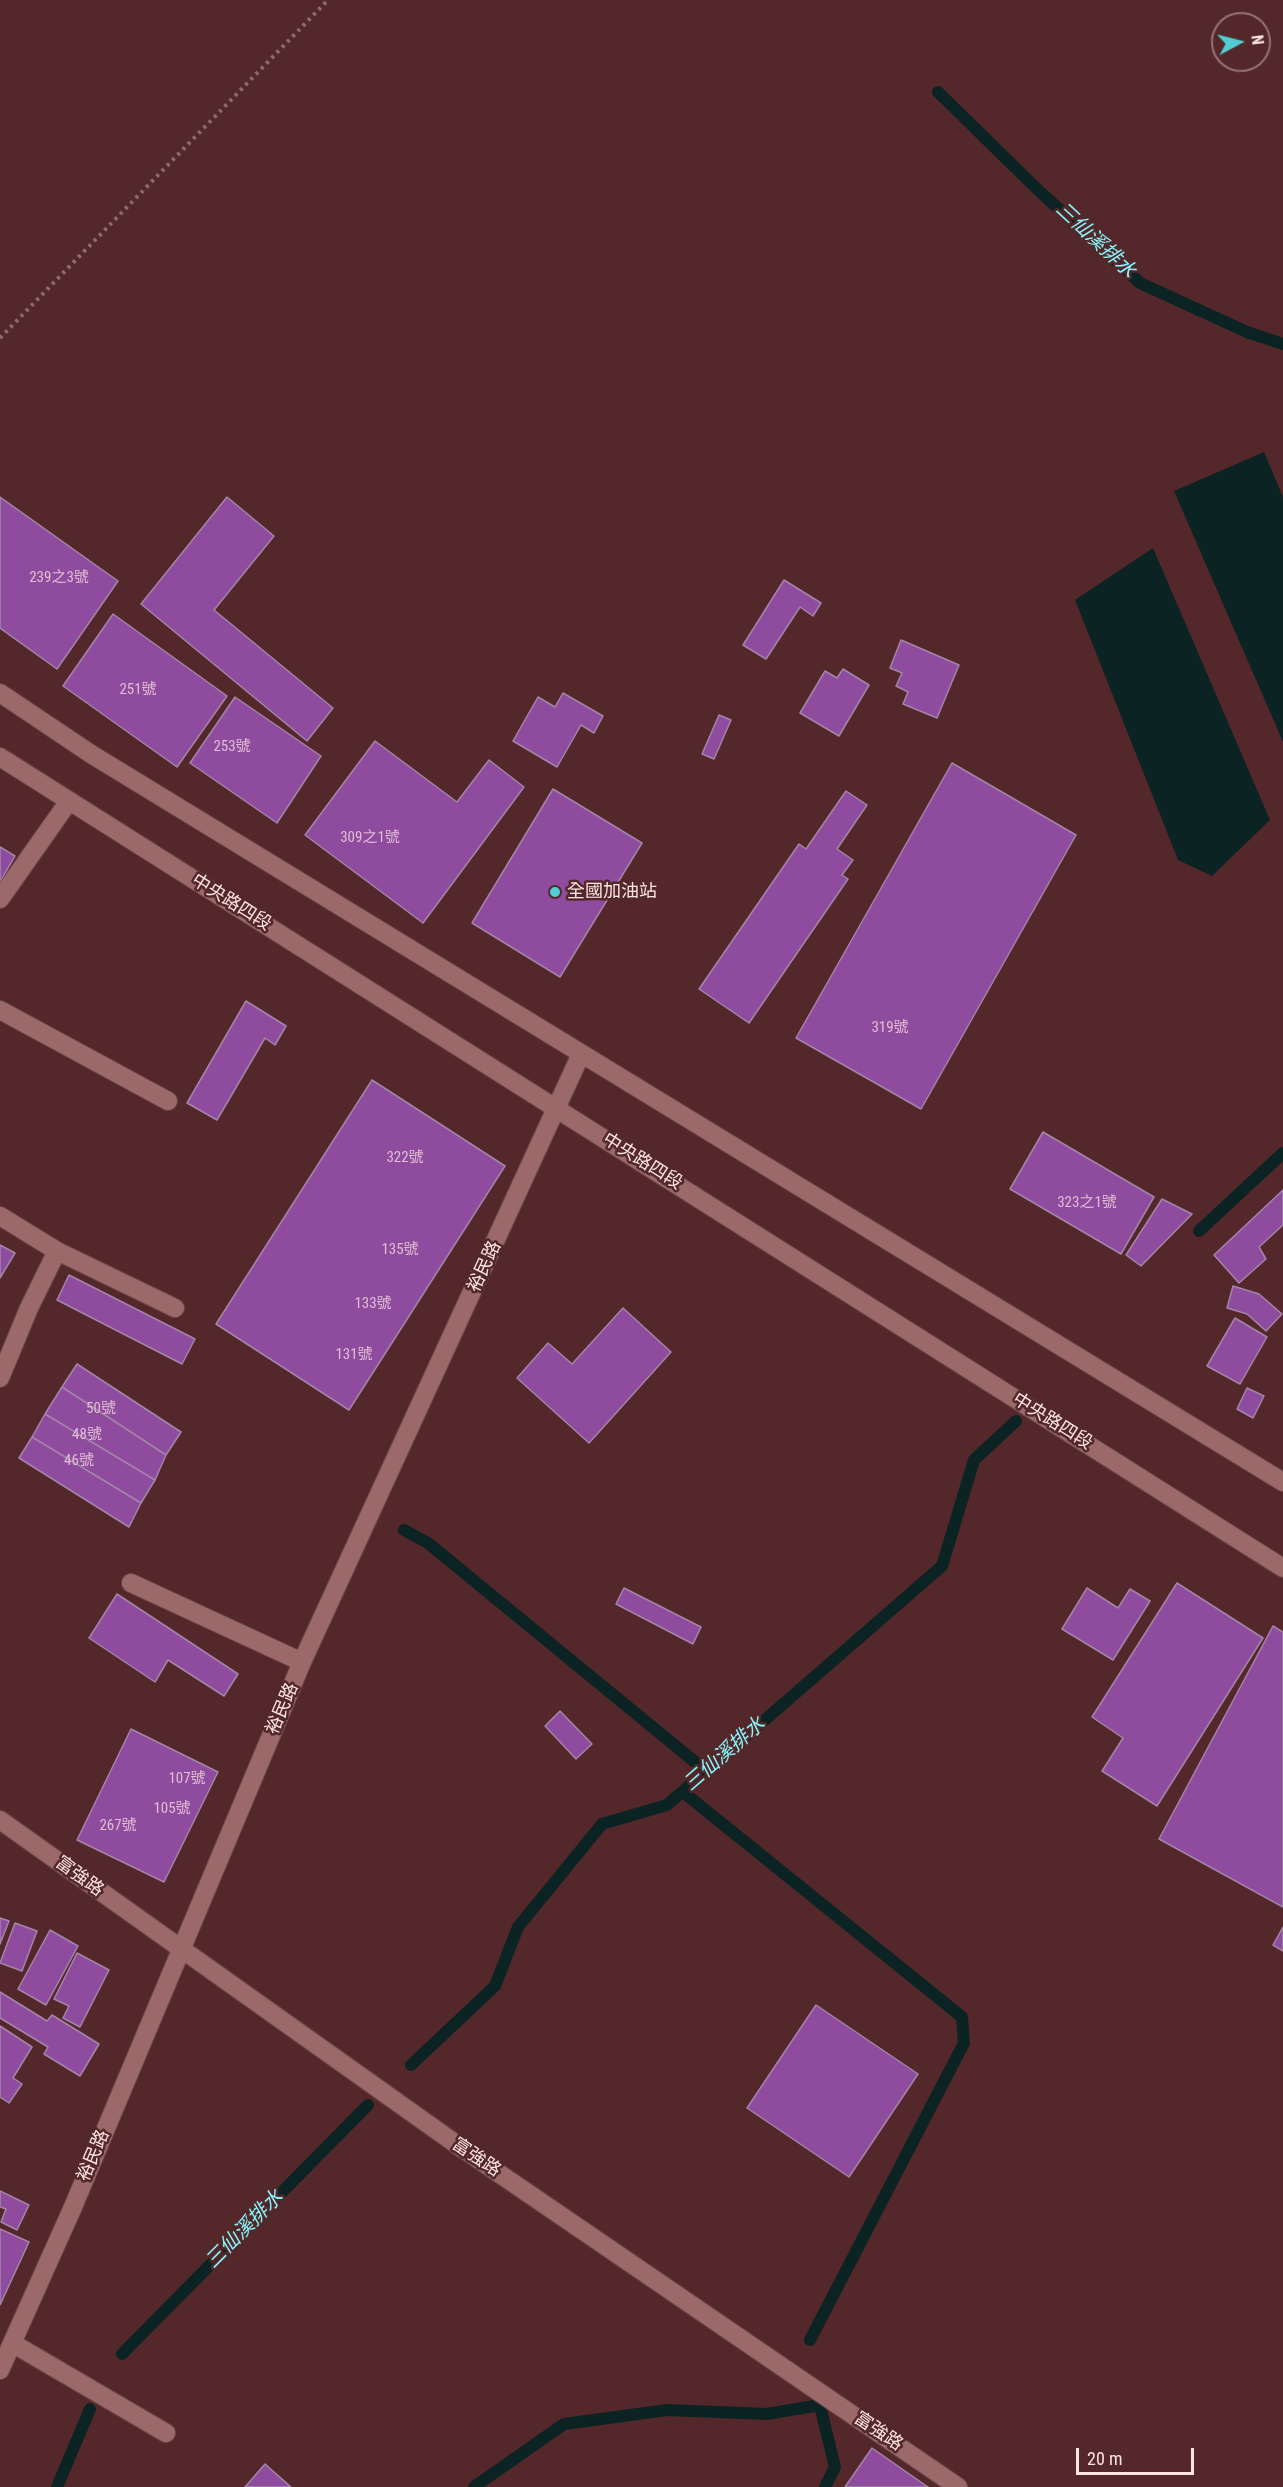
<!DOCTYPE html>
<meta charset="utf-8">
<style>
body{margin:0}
#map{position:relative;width:1283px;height:2487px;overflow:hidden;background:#54282a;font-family:"Roboto Condensed",sans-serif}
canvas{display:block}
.north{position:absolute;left:1211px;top:12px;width:60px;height:60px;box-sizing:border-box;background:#54282a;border:2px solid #977374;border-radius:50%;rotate:83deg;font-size:16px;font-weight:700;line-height:24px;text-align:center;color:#fce4e4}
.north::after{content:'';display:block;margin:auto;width:21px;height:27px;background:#51ccd2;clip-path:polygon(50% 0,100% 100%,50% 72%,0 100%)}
.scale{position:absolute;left:1076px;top:2448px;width:118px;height:27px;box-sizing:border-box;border:3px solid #fce4e4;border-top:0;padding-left:8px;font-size:18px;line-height:21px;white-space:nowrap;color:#fce4e4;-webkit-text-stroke:4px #54282a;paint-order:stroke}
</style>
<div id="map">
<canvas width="1283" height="2487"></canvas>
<div class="north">N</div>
<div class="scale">20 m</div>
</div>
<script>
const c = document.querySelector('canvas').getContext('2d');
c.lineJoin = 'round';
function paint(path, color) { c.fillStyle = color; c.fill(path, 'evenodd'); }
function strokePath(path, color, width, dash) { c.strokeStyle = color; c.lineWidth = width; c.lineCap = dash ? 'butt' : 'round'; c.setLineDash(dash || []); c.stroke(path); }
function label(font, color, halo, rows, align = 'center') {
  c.font = font + ' "Roboto Condensed","Noto Sans TC",sans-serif'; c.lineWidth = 5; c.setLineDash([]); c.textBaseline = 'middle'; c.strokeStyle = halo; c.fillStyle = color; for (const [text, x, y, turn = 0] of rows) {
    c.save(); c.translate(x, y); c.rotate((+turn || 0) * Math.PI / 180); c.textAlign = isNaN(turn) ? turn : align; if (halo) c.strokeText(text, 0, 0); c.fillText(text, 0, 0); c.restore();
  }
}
paint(new Path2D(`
 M1264,452L1283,497V742L1174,491Z
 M1153,548L1270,820L1212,876L1178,860L1075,600Z`), '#0c2324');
strokePath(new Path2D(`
 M938,92L1037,189L1140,283L1247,332L1283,344
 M1199,1231L1283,1153
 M404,1530L428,1543L706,1771
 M683,1792L962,2017L964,2043L810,2340
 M411,2065L495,1986L518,1927L602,1824L667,1805L942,1566L974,1460L1016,1421
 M122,2354L368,2105
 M819,2402L835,2467L825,2487
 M57,2487L90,2409
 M474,2487L564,2424L667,2410L767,2414L820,2405`), '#0c2324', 12);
const building = new Path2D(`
 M0,497L118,581L57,669L0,628Z
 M227,497L274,536L214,610L333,708L307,741L141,604Z
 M784,580L821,603L813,616L800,607L766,659L743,645Z
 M113,614L227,696L177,767L63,686Z
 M901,640L959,665L937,718L903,704L908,692L896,686L902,673L890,668Z
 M843,669L869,685L839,736L800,713L825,671L837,678Z
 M563,693L603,716L594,733L581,725L557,767L513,741L538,697L555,707Z
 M235,697L321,756L277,823L190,763Z
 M719,715L731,720L714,759L702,754Z
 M375,741L457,802L489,760L524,787L423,923L305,835Z
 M952,763L1076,835L921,1109L796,1038Z
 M553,789L642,843L560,977L472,923Z
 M846,791L867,805L837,849L853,860L842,875L848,879L749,1023L699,989L799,844L806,849Z
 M0,847L15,856L0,882Z
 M246,1001L286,1026L275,1045L265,1038L217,1120L187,1103Z
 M372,1080L505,1166L349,1410L216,1324Z
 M1043,1132L1154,1197L1121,1254L1010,1189Z
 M1283,1190V1225L1259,1247L1266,1259L1239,1283L1214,1255Z
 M1162,1199L1192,1214L1141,1266L1126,1255Z
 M0,1245L15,1253L0,1278Z
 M69,1275L195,1339L182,1364L57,1300Z
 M1233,1286L1259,1294L1282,1314L1266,1331L1247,1314L1227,1308Z
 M623,1308L671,1352L589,1443L517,1378L548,1343L572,1364Z
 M1235,1318L1267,1337L1240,1384L1207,1366Z
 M77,1364L181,1432L166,1455L62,1387Z
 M62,1387L166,1455L155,1480L45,1414Z
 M1247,1388L1264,1396L1253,1418L1237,1409Z
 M45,1414L155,1480L141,1503L32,1437Z
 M32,1437L141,1503L129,1527L19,1458Z
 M1177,1583L1263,1638L1157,1806L1102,1771L1123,1738L1092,1717Z
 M624,1588L701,1627L693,1644L616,1604Z
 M1087,1588L1118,1608L1130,1589L1150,1601L1113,1660L1062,1629Z
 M117,1594L238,1674L224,1696L168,1660L155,1682L89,1638Z
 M1273,1626L1283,1632V1907L1159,1839Z
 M560,1711L592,1744L576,1759L545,1726Z
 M131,1729L218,1772L164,1882L77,1840Z
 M0,1918L9,1921L0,1944Z
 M15,1923L37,1931L22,1971L0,1963Z
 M1283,1927V1951L1273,1945Z
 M50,1930L78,1946L46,2005L18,1989Z
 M77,1953L109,1970L80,2027L63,2018L69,2006L54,1999Z
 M0,1992L47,2021L52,2015L99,2044L80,2076L44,2054L48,2047L0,2018Z
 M816,2005L918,2074L849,2177L747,2108Z
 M0,2026L32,2047L13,2078L22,2084L9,2103L0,2097Z
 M0,2191L29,2205L17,2230L1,2222L6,2209L0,2207Z
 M0,2229L29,2242L0,2305Z
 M872,2448L928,2487H845Z
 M265,2464L291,2487H245Z`);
paint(building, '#8f4c9f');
strokePath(building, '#a385aa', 1.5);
const minor = new Path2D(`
 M0,693L91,754L1283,1482
 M0,757L1283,1568
 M0,899L69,801
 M0,1010L168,1101
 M0,1216L57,1251L175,1308
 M0,1378L29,1308L57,1251
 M131,1583L302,1662
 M0,1820L456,2144L958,2487
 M12,2343L166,2433
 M0,2370L73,2207L302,1662L581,1054`);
strokePath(minor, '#6a4649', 20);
strokePath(new Path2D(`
 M0,338L328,0`), '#906b6c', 4, [3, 4.5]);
strokePath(minor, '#9b6969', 18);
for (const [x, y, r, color] of [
 [555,892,6,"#51ccd2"]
]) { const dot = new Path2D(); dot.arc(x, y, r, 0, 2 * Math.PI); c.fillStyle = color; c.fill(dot); strokePath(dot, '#54282a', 2); }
label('15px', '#e1bed3', null, [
 ["239之3號",59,578],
 ["251號",138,690],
 ["253號",232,747],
 ["309之1號",370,838],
 ["319號",890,1028],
 ["322號",405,1158],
 ["323之1號",1087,1203],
 ["135號",400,1250],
 ["133號",373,1304],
 ["131號",354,1355],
 ["50號",101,1409],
 ["48號",87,1435],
 ["46號",79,1461],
 ["107號",187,1779],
 ["105號",172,1809],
 ["267號",118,1826]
]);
label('18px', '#fce4e4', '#54282a', [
 ["全國加油站",567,892]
], 'left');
label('18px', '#fce4e4', '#54282a', [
 ["中央路四段",231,903,32],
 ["中央路四段",642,1162,32],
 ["裕民路",485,1267,-65],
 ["中央路四段",1052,1422,32],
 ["裕民路",283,1709,-67],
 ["富強路",79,1877,36],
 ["裕民路",94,2156,-67],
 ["富強路",476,2158,34],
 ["富強路",878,2432,34]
]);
label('italic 20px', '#86f7fd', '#54282a', [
 ["三仙溪排水",1095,241,43],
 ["三仙溪排水",725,1755,-41],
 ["三仙溪排水",245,2230,-45]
]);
</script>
